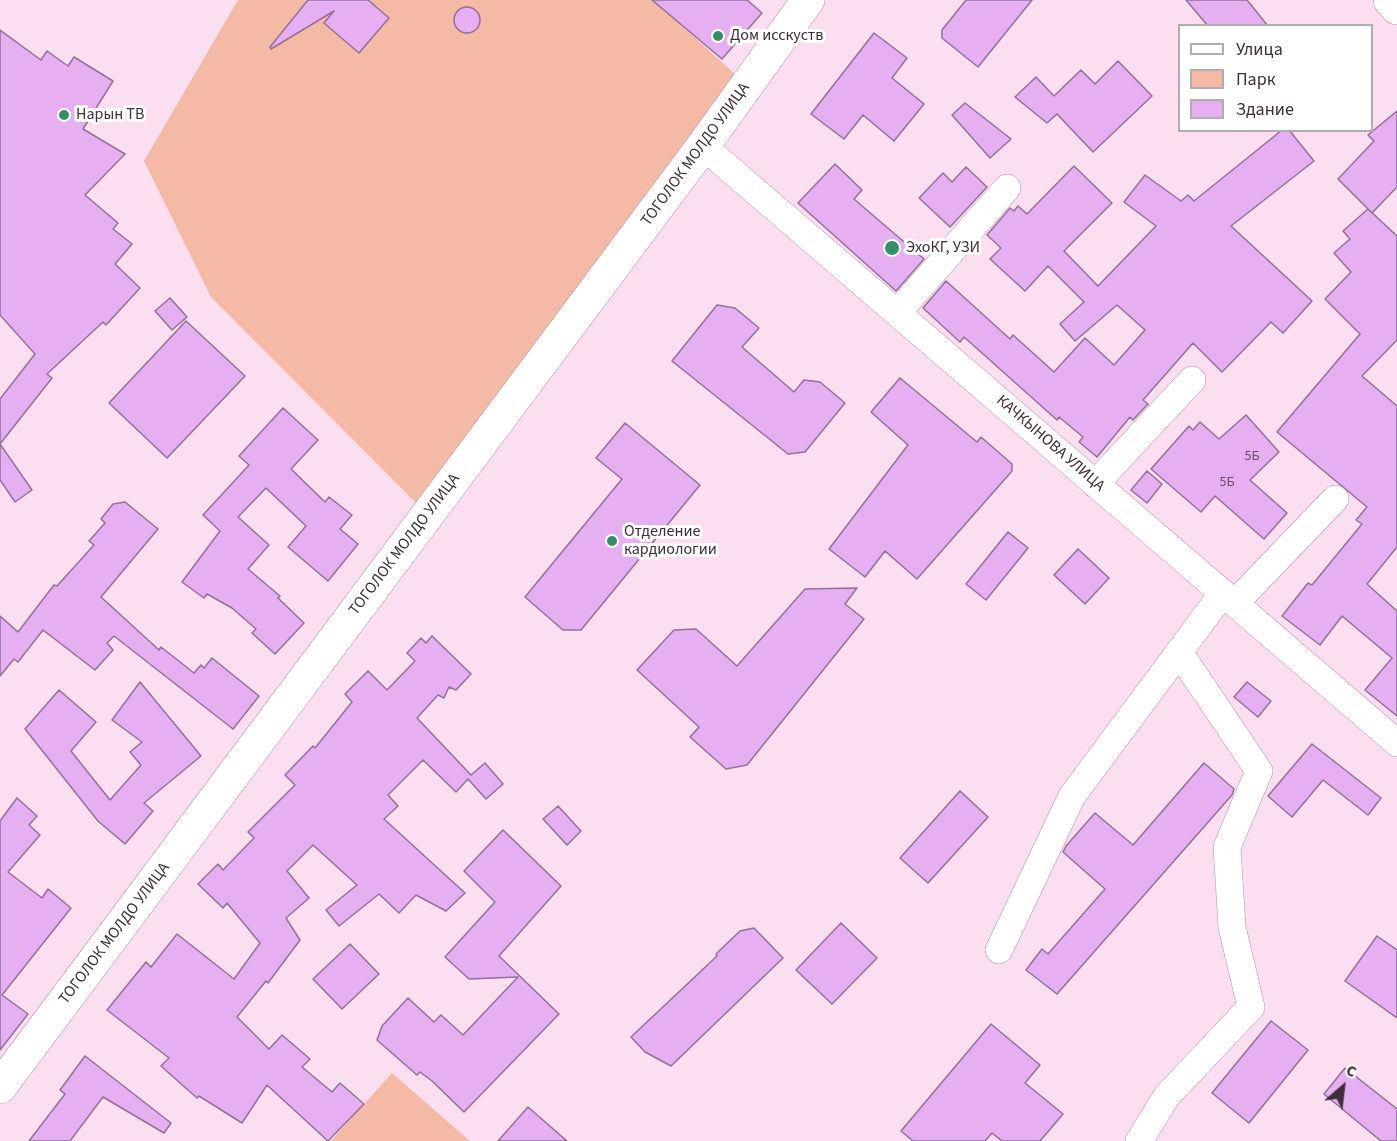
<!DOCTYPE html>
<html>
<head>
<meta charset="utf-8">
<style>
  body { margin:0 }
  #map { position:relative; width:1397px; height:1141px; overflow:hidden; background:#fcdef1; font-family:"Source Sans 3",sans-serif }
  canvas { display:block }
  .legend { position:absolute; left:1178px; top:24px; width:195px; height:108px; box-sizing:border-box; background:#fff; border:2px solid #b2abb0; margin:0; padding:8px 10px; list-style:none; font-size:18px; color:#3f2d39 }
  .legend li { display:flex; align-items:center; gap:12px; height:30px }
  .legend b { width:30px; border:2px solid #b2abb0 }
  .north { position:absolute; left:1313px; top:1057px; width:60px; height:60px; -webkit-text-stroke:4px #fff; paint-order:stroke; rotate:28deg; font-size:16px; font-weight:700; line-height:24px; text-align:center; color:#3f2d39 }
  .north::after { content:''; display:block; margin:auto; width:21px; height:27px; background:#3f2d39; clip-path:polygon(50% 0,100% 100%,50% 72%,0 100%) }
</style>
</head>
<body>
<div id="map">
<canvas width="1397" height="1141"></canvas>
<ul class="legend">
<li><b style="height:8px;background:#fff"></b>Улица</li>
<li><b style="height:16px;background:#f4baa5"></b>Парк</li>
<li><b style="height:16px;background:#e6aff2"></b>Здание</li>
</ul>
<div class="north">С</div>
</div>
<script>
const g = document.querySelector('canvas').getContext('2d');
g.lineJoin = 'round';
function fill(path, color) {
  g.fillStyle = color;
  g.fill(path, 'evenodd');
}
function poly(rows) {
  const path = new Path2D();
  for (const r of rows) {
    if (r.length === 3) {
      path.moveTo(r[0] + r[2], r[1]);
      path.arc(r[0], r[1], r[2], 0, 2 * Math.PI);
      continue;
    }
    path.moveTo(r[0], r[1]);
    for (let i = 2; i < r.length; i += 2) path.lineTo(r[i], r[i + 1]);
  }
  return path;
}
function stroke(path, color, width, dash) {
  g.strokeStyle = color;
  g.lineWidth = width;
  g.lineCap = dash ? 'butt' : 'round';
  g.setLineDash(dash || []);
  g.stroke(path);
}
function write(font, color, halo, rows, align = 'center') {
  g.font = font + ' "Source Sans 3",sans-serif';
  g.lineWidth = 6;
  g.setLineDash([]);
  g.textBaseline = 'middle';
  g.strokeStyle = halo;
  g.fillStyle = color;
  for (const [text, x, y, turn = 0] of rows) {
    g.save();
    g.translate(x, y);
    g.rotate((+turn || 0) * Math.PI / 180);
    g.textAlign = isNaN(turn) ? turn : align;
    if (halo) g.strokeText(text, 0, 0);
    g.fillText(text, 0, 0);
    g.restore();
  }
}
fill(poly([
  [238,0,653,0,736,75,416,503,211,297,144,161],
  [392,1073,470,1141,331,1141]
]), '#f4baa5');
const building = poly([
  [308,0,368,0,389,18,359,53,324,23,334,11,271,49,270,47,308,0],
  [652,0,747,0,762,13,722,59,652,0],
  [966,0,1032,0,978,67,942,38,942,30,966,0],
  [1186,0,1247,0,1268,26,1208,26,1186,0],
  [467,20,13],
  [0,30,41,60,47,51,68,66,74,57,113,81,83,129,125,154,85,195,118,223,113,229,132,244,115,264,140,288,106,325,103,322,47,374,52,378,0,444,0,399,35,354,0,315,0,30],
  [874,33,907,58,892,78,924,104,894,141,863,115,844,139,811,114,874,33],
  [1118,61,1152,96,1093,152,1057,114,1047,123,1015,97,1036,77,1054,96,1081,70,1095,84,1118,61],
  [965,103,1011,139,990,158,952,115,965,103],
  [1397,111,1397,187,1372,213,1338,179,1374,141,1368,135,1397,111],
  [1282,130,1289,130,1314,161,1231,226,1312,301,1283,333,1271,322,1222,372,1193,343,1143,400,1148,404,1133,420,1130,417,1097,457,1079,442,1083,437,1059,417,1057,420,964,337,960,342,923,308,946,281,1010,339,1013,335,1054,372,1085,338,1114,365,1145,330,1117,305,1075,341,1060,324,1084,302,1048,266,1025,291,990,259,1001,248,987,235,1010,208,1014,211,1018,206,1027,214,1074,166,1112,203,1064,251,1098,286,1156,226,1124,202,1145,175,1181,201,1188,195,1194,201,1282,130],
  [835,164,862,190,854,199,924,259,896,291,798,203,835,164],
  [966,167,987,187,950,227,919,198,943,173,952,182,966,167],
  [1368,209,1397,236,1397,340,1362,376,1397,406,1397,547,1367,584,1397,611,1397,716,1365,690,1392,658,1342,616,1320,645,1282,616,1308,583,1312,585,1362,524,1356,520,1367,507,1277,432,1360,334,1325,299,1351,272,1334,253,1350,239,1343,231,1368,209],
  [170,298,187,317,172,330,155,311,170,298],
  [717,305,735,308,759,328,742,347,794,392,804,380,820,382,845,403,805,452,788,454,672,361,717,305],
  [186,321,245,376,167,458,109,403,186,321],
  [900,378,977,442,981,437,1012,464,1012,471,917,579,885,551,865,577,829,549,908,445,871,412,900,378],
  [283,408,318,440,291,469,325,502,329,497,352,515,340,529,358,544,328,581,288,547,306,526,266,488,238,517,269,545,248,569,280,596,278,598,304,623,275,654,252,633,256,629,232,608,207,594,204,598,182,582,220,531,203,515,249,465,239,456,283,408],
  [1246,415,1279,452,1250,480,1287,513,1264,539,1215,496,1201,512,1151,469,1189,426,1193,430,1200,422,1219,439,1246,415],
  [625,423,700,485,581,630,563,630,525,597,622,479,596,458,625,423],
  [0,444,32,490,15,502,0,480,0,444],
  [1147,471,1162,484,1147,503,1131,490,1147,471],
  [125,502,158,529,101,597,159,650,161,647,194,673,201,665,204,668,212,658,259,696,233,729,114,636,107,643,113,650,95,670,43,630,18,662,14,659,0,676,0,616,18,632,54,585,57,586,94,545,89,541,105,523,101,519,113,504,125,502],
  [1008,532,1028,548,986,600,966,584,1008,532],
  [1078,549,1109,578,1085,604,1054,575,1078,549],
  [857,588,845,604,864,619,747,765,726,769,690,737,699,727,637,670,674,630,696,629,737,666,805,589,857,588],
  [432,636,471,674,456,690,449,687,444,698,438,695,417,718,471,775,485,763,503,784,486,799,468,779,456,792,423,760,388,795,398,806,384,819,465,893,446,911,416,895,399,913,379,894,339,926,326,910,357,885,313,845,287,871,309,898,286,918,300,940,268,983,266,981,237,1017,269,1049,282,1035,310,1059,302,1067,332,1092,340,1083,364,1104,328,1141,267,1085,242,1123,199,1096,197,1098,161,1066,169,1058,107,1010,146,962,151,967,177,934,234,979,260,943,227,903,223,908,198,884,218,864,223,870,254,838,248,832,295,785,285,775,313,746,315,748,352,702,345,694,368,671,387,690,415,661,407,653,421,638,426,643,432,636],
  [140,682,201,756,144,803,153,811,125,844,98,821,25,729,59,690,96,722,71,751,110,800,141,765,130,752,142,742,112,720,140,682],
  [1247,682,1271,701,1258,717,1234,697,1247,682],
  [1312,744,1381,798,1368,815,1323,780,1292,817,1268,796,1312,744],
  [1204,763,1234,789,1232,795,1057,994,1026,970,1042,949,1048,954,1105,889,1063,852,1066,846,1095,813,1133,845,1204,763],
  [960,791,988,817,928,883,900,858,960,791],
  [17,798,37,816,29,825,40,835,8,872,42,898,48,889,71,908,2,995,28,1014,0,1050,0,821,17,798],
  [558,806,581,831,567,845,543,819,558,806],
  [503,830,561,886,499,956,559,1014,464,1112,432,1081,420,1072,417,1075,377,1040,382,1026,408,998,434,1022,441,1015,463,1035,518,977,469,979,445,957,495,902,464,871,503,830],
  [841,923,877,958,832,1004,796,970,841,923],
  [754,928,783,958,671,1066,645,1052,631,1037,717,956,716,954,740,931,754,928],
  [1377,936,1397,950,1397,1018,1345,981,1377,936],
  [350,944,379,974,342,1009,313,979,350,944],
  [1271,1021,1308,1050,1249,1123,1212,1093,1271,1021],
  [991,1024,1040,1065,1025,1083,1063,1114,1040,1141,1002,1141,992,1133,985,1141,913,1141,901,1131,991,1024],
  [85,1056,171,1123,164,1133,103,1097,70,1141,29,1141,65,1094,60,1090,85,1056],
  [1345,1068,1397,1109,1397,1141,1381,1141,1324,1094,1345,1068],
  [528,1107,567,1141,498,1141,528,1107]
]);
fill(building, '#e6aff2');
stroke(building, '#917298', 1.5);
const street = poly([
  [703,146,1397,743],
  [898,312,1007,188],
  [1095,484,1192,380],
  [1235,603,1335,499],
  [999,950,1072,796,1223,593],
  [1139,1141,1167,1096,1251,1007,1232,927,1227,847,1259,771,1179,652]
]);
const secondary = poly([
  [0,1087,703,146,808,0]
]);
const primary = poly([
  [1390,0,1397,8]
]);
stroke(street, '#bb8eab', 28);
stroke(secondary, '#bb8eab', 34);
stroke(primary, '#bb8eab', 34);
stroke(street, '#fff', 27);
stroke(secondary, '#fff', 33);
stroke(primary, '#fff', 33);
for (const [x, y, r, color] of [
  [718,36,6,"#348f66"],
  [64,115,6,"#348f66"],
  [892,248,8,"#348f66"],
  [612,541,6,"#348f66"]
]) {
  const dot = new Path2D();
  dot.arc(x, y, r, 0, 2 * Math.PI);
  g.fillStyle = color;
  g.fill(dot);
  stroke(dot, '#fff', 2);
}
write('14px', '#694e67', null, [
  ["5Б",1252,457],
  ["5Б",1227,483]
]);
write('16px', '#3f2d39', '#fff', [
  ["Дом исскуств",730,36],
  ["Нарын ТВ",76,115],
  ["ЭхоКГ, УЗИ",906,248],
  ["Отделение",624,532],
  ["кардиологии",624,550]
], 'left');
write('16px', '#3f2d39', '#fff', [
  ["ТОГОЛОК МОЛДО УЛИЦА",696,155,-54],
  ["КАЧКЫНОВА УЛИЦА",1050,444,41],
  ["ТОГОЛОК МОЛДО УЛИЦА",405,545,-53],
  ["ТОГОЛОК МОЛДО УЛИЦА",115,934,-53]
]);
</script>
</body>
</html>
